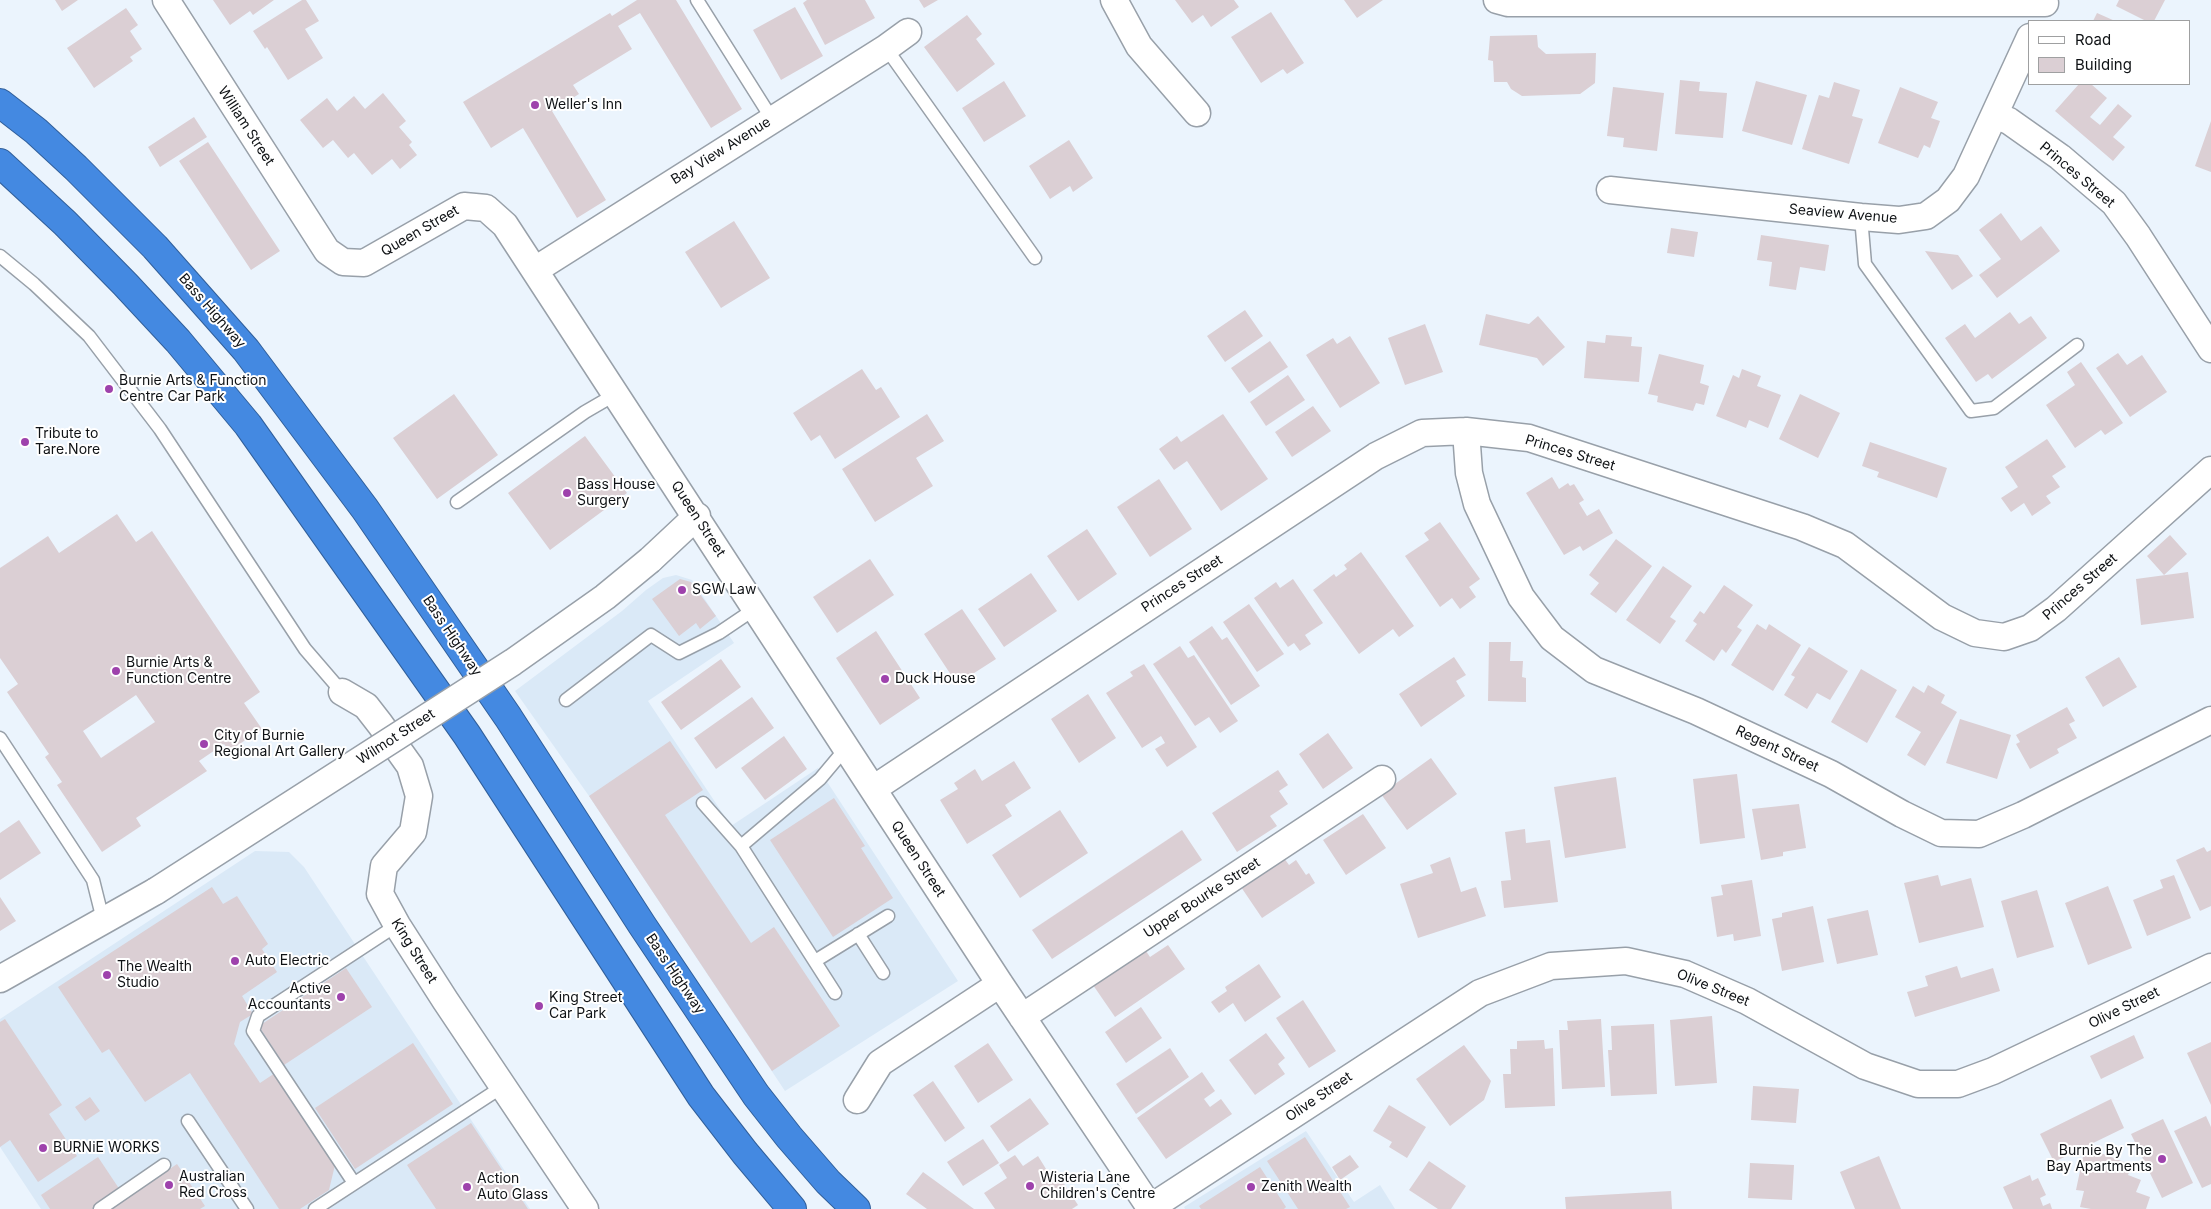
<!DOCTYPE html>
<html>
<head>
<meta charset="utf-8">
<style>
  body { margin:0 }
  #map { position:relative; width:2211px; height:1209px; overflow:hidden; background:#ebf4fd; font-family:Inter,sans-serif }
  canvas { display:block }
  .legend { position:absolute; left:2028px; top:20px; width:162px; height:65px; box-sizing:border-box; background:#fff; border:1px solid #9fa0a1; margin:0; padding:6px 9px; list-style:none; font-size:15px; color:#0f1215 }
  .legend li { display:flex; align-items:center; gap:10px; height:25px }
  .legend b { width:25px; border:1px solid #9fa0a1 }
</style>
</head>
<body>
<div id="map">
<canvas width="2211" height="1209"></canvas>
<ul class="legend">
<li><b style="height:6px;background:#fff"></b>Road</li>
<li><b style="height:14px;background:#dbcfd4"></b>Building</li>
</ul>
</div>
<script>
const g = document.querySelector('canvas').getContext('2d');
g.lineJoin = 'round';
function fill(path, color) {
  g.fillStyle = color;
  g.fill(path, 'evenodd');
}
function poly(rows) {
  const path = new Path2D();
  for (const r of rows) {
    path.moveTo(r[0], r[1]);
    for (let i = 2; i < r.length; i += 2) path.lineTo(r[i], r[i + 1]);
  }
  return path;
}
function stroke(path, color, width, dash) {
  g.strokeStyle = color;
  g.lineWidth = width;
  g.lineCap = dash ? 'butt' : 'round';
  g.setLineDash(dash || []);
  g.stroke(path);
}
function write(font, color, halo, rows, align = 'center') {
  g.font = font + ' Inter,sans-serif';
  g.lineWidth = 4;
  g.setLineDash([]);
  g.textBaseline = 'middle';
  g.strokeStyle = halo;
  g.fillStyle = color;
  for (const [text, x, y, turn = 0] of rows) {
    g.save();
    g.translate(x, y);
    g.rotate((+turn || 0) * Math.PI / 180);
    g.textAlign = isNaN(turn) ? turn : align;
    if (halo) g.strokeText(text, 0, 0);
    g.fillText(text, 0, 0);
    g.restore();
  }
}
fill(poly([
  [676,575,692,580,734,643,648,701,731,826,818,768,958,981,785,1091,589,796,515,691,622,611,646,590,663,578],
  [255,851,289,852,304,867,530,1209,41,1209,0,1147,0,1019],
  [1306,1131,1354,1202,1380,1185,1395,1209,1185,1209,1184,1207]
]), '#dae9f7');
fill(poly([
  [55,0,78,0,62,11],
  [213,0,274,0,253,15,250,11,230,25],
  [302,0,306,0,319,21,305,29,323,58,288,80,267,47,265,49,253,31],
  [637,0,676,0,742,109,711,128,640,13,618,26,632,49,573,85,579,94,552,111,606,200,577,218,523,128,491,148,463,102,610,13,612,16],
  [807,0,865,0,875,18,825,45,803,3],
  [919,0,938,0,924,8],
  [1175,0,1234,0,1239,7,1211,27,1203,15,1192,23],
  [1344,0,1383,0,1357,18],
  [2119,0,2165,0,2154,21,2146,21,2116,6],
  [795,7,823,56,781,80,753,30],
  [126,8,138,25,130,31,142,49,130,57,133,61,94,88,67,48],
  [1271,12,1304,63,1287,74,1283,69,1261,83,1231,37],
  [2097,13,2115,21,2093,21],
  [967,15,982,34,976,39,995,64,957,92,924,47],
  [1537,35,1538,47,1546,54,1596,53,1595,83,1580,94,1522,96,1511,89,1507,82,1494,82,1493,61,1488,60,1490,36],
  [1680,80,1700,82,1699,91,1727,93,1723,138,1675,134],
  [1004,81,1026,116,984,142,962,108],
  [1756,81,1807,95,1792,145,1742,131],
  [1834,82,1860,90,1852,116,1863,119,1849,164,1802,149,1819,95,1829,98],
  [2079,84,2091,84,2107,98,2090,117,2100,125,2118,104,2132,116,2113,137,2125,147,2113,161,2055,111],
  [1613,87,1664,93,1657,151,1623,147,1624,138,1607,136],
  [1900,87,1938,102,1931,118,1940,121,1930,148,1924,145,1918,158,1878,143],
  [383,93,406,121,399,127,412,142,409,145,417,155,400,169,392,159,372,175,354,153,348,158,333,140,323,148,300,120,327,98,337,111,354,96,365,109],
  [194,117,207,137,160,167,148,147],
  [2211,121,2211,172,2195,166],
  [1069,140,1093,178,1073,192,1070,186,1050,199,1029,166],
  [208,142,280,251,251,270,179,161],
  [2001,213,2021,241,2041,226,2060,251,1997,298,1979,275,2001,259,1979,230],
  [734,221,770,278,721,308,685,252],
  [1671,228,1698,232,1694,257,1667,253],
  [1761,235,1829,245,1825,271,1800,267,1796,290,1769,286,1772,262,1757,260],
  [1925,251,1958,255,1973,276,1952,290],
  [1245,310,1263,336,1225,362,1207,336],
  [2010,312,2019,324,2031,316,2047,338,1992,379,1988,374,1976,382,1945,338,1965,324,1975,338],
  [1486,314,1529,324,1538,316,1565,347,1543,366,1537,358,1479,345],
  [1425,324,1443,372,1405,385,1388,338],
  [1606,335,1632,337,1631,346,1642,347,1639,382,1584,378,1587,341,1605,343],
  [1350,336,1380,383,1340,408,1306,355,1333,338,1337,344],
  [1270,341,1288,367,1249,393,1231,368],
  [2118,353,2127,365,2142,355,2167,392,2130,417,2096,368],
  [1659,354,1704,365,1700,383,1709,386,1704,405,1696,403,1693,411,1657,402,1658,396,1648,394],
  [2081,362,2123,423,2105,435,2101,430,2075,448,2046,405,2075,385,2067,372],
  [862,369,876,390,881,387,900,417,835,459,820,435,811,441,793,413],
  [1742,369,1761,376,1757,386,1781,395,1768,428,1749,420,1746,428,1716,416,1733,375,1739,378],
  [1288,375,1305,400,1266,426,1250,402],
  [454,394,498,455,437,499,393,438],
  [1800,394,1840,413,1818,458,1779,439],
  [1313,406,1331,431,1292,457,1275,432],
  [927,414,944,441,916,458,933,486,875,522,842,469],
  [1223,414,1268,479,1221,511,1187,461,1174,470,1159,449,1177,436,1181,442],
  [585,436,627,493,550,550,508,493],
  [2047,439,2066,467,2052,476,2060,487,2046,496,2051,503,2032,516,2024,503,2011,512,2001,498,2018,487,2005,467],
  [1870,442,1947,468,1937,498,1877,477,1879,472,1862,466],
  [1552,477,1559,489,1568,483,1570,486,1574,484,1584,500,1579,503,1587,516,1599,509,1613,533,1583,551,1580,546,1564,555,1526,493],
  [1159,479,1192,529,1150,557,1117,507],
  [117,514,136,542,152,531,260,692,244,703,262,729,229,751,224,744,199,761,207,771,136,818,141,826,102,852,57,785,62,782,45,757,49,754,7,692,18,684,0,658,0,568,48,536,59,553],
  [136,695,155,722,101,758,83,731],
  [1440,522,1480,579,1469,587,1476,597,1460,609,1452,598,1440,607,1405,556,1429,540,1424,533],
  [1087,529,1117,574,1078,601,1047,556],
  [2170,535,2187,554,2164,575,2147,556],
  [1616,539,1652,566,1616,613,1590,594,1599,583,1589,575],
  [1361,552,1414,626,1399,637,1393,629,1359,654,1313,590,1334,574,1336,577,1347,569,1344,565],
  [870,559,894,595,837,633,813,597],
  [1663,566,1692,586,1670,617,1676,621,1660,644,1626,620],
  [2188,572,2194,618,2141,625,2136,579],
  [1031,573,1057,611,1004,647,978,609],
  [680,579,691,582,716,616,700,629,696,623,679,636,652,599],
  [1293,579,1323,623,1305,635,1311,644,1300,651,1294,643,1288,647,1254,598,1276,582,1280,588],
  [1724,585,1753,605,1737,627,1742,630,1726,653,1722,649,1714,661,1685,641,1697,624,1693,621,1700,611,1704,614],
  [1249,604,1284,654,1257,672,1223,622],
  [962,609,996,659,957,684,924,634],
  [1757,624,1766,630,1769,624,1801,645,1773,691,1731,665],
  [1212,626,1222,640,1227,637,1260,686,1231,705,1189,642],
  [876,631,920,698,880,725,836,658],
  [1489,642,1511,642,1510,661,1523,661,1522,677,1526,678,1526,702,1488,701],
  [1180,646,1188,658,1194,655,1238,721,1220,733,1209,717,1195,726,1153,664],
  [1809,647,1848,671,1830,700,1817,693,1807,709,1784,695,1795,677,1791,675],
  [1454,657,1466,675,1456,681,1465,696,1421,727,1399,694],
  [2119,657,2137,687,2103,707,2085,677],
  [721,659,741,687,681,730,661,702],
  [1144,664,1197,747,1167,767,1155,749,1165,743,1161,736,1142,748,1106,693,1133,676,1130,672],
  [1861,669,1897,690,1867,743,1831,722],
  [1928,685,1945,695,1941,703,1957,712,1925,766,1907,755,1921,732,1895,717,1913,686,1924,693],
  [1088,694,1116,738,1079,763,1051,719],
  [752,697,774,728,716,769,694,738],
  [2067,707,2075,721,2069,724,2077,738,2057,749,2059,753,2030,769,2016,744,2020,742,2016,735],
  [1960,719,2011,735,1997,779,1946,763],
  [1328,733,1353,768,1323,789,1299,754],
  [784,736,807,769,765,800,741,768],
  [670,741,703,790,665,815,751,943,774,927,840,1026,772,1071,589,796],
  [1431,758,1457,794,1407,830,1381,794],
  [1014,761,1031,788,1005,805,1012,816,967,844,940,800,958,789,954,783,975,769,982,781],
  [1278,770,1288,785,1279,791,1288,804,1270,816,1277,826,1237,852,1212,813],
  [1737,774,1745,838,1700,844,1693,779],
  [1616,777,1626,848,1565,858,1554,787],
  [834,798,865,846,861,848,893,898,833,937,770,840],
  [1799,804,1806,848,1783,852,1783,856,1761,860,1752,809],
  [1060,810,1088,853,1020,898,992,855],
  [1363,814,1386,848,1346,875,1323,840],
  [19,820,41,853,0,880,0,833],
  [1525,829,1526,843,1550,840,1558,902,1504,908,1501,881,1511,880,1505,832],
  [1182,830,1202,860,1052,959,1032,930],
  [2204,847,2207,852,2211,850,2211,906,2200,911,2176,860],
  [1450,857,1461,892,1476,887,1486,916,1418,938,1400,884,1433,873,1430,865],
  [1284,858,1289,865,1296,860,1306,875,1309,873,1315,883,1262,918,1241,887],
  [1938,875,1941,886,1971,878,1984,927,1919,943,1904,883],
  [2174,875,2191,918,2147,936,2133,900,2163,888,2160,880],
  [1752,880,1761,936,1734,941,1733,934,1717,937,1711,897,1723,895,1721,885],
  [2108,886,2132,948,2088,965,2065,903],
  [212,887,223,904,237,896,268,944,262,949,277,972,242,996,253,1014,240,1022,234,1044,260,1083,275,1073,335,1165,329,1190,300,1209,279,1209,190,1073,145,1102,109,1049,102,1053,58,987],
  [2037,890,2054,947,2017,958,2001,901],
  [0,897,16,921,0,931],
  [1813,906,1824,962,1782,971,1772,919,1782,917,1782,913],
  [1868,910,1878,955,1837,964,1827,919],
  [1142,945,1150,957,1168,945,1185,969,1115,1017,1093,985],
  [1259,964,1281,997,1245,1022,1233,1003,1219,1013,1211,1002,1227,991,1225,987],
  [1957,966,1961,978,1993,968,2000,991,1915,1017,1907,992,1928,986,1925,976],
  [346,968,372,1007,284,1065,259,1026],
  [1303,1000,1336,1051,1309,1068,1276,1018],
  [1141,1007,1162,1038,1126,1063,1105,1032],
  [1712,1016,1717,1083,1675,1086,1670,1020],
  [5,1019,62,1105,49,1114,77,1156,38,1182,10,1140,0,1147,0,1022],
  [1601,1019,1605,1087,1562,1089,1559,1030,1568,1030,1567,1021],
  [1654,1024,1657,1094,1611,1096,1608,1050,1612,1050,1611,1026],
  [1266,1033,1285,1058,1278,1064,1285,1074,1255,1095,1229,1060],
  [2134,1035,2144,1058,2101,1079,2090,1056],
  [1544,1040,1545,1049,1553,1048,1555,1106,1505,1108,1503,1074,1511,1074,1510,1049,1517,1049,1517,1041],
  [2211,1042,2211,1105,2187,1053],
  [413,1043,453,1104,355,1169,315,1108],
  [988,1043,1013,1080,978,1103,954,1066],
  [1464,1045,1491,1081,1484,1100,1450,1126,1416,1079],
  [1170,1048,1189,1077,1136,1114,1116,1084],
  [1202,1072,1215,1091,1204,1099,1210,1107,1221,1099,1232,1114,1166,1159,1137,1118],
  [933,1081,965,1128,945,1142,913,1095],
  [1753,1086,1799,1089,1796,1123,1751,1120],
  [90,1097,100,1111,85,1121,75,1107],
  [1030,1098,1049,1124,1008,1152,990,1126],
  [2111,1099,2124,1128,2054,1162,2040,1134],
  [1389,1105,1426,1127,1407,1158,1389,1147,1392,1142,1373,1131],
  [2206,1116,2211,1127,2211,1184,2202,1188,2174,1131],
  [2163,1119,2193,1183,2162,1198,2131,1134],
  [471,1123,528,1209,436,1209,407,1165],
  [1305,1137,1350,1207,1346,1209,1298,1209,1267,1161],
  [983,1139,999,1163,963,1186,947,1162],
  [2085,1147,2132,1165,2128,1175,2141,1180,2136,1192,2150,1197,2146,1209,2091,1209,2080,1207,2084,1191,2076,1190],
  [1015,1155,1023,1166,1038,1156,1051,1177,1057,1173,1078,1205,1072,1209,995,1209,984,1193,1007,1178,999,1165],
  [1350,1155,1359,1167,1340,1180,1332,1167],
  [1879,1156,1901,1209,1855,1209,1840,1172],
  [98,1157,120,1190,92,1209,50,1209,41,1195],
  [1429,1161,1466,1186,1451,1209,1438,1209,1409,1190],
  [1750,1163,1794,1165,1792,1200,1748,1198],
  [177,1164,205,1206,200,1209,111,1209],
  [1260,1167,1286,1207,1284,1209,1201,1209,1199,1206],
  [923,1172,974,1209,927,1209,906,1194],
  [2030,1175,2032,1181,2038,1178,2046,1195,2040,1198,2043,1206,2050,1203,2052,1209,2013,1209,2003,1187],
  [1671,1191,1672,1209,1566,1209,1565,1197]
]), '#dbcfd4');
const lane = poly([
  [697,0,772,119],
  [886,48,1035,258],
  [1861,217,1865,264,1971,411,1994,408,2077,345],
  [0,256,34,284,89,336,160,429,305,649,342,692],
  [457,502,585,412,616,394],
  [566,700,651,635,679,653,719,633,756,608],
  [0,738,93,880,103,920],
  [703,803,741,846],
  [858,934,883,973],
  [815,961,888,916],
  [835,993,741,846,820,779,846,748],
  [188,1121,247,1209],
  [354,1183,253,1031,258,1016,397,925],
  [100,1209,164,1165],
  [315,1209,502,1087]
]);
const street = poly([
  [166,0,327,251,343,262,364,263,464,206,486,208,505,225,1000,984,1151,1209],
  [1114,0,1139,46,1197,113],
  [1497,0,1508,3,2045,3],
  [1995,115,2009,121,2060,157,2114,203,2138,236,2211,349],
  [1610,190,1861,217,1899,220,1926,216,1948,200,1966,176,2030,37],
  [535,270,886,48,908,32],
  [1466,431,1469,473,1477,504,1521,597,1552,638,1594,670,1696,711,1831,774,1902,814,1941,833,1979,834,2023,815,2211,720],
  [650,560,697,516],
  [342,692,366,706,380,724,410,766,419,796,413,832,384,866,380,894,397,925,445,1000,585,1209],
  [873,789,1376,456,1422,433,1466,431,1529,438,1802,527,1845,545,1942,617,1975,633,2004,637,2030,628,2056,609,2211,470],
  [0,979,156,891],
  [1022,1017,1382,779],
  [857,1100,880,1063,1000,984],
  [1150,1208,1480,993,1551,966,1626,961,1685,974,1747,1001,1865,1066,1918,1084,1958,1084,1993,1071,2211,967]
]);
const highway = poly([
  [0,103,36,131,76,168,155,247,246,350,365,509,508,717,642,925,756,1095,789,1137,828,1182,856,1209],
  [0,163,65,223,125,284,178,341,248,425,467,735,701,1096,745,1153,792,1209]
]);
stroke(lane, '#98a0a9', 15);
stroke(street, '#98a0a9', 29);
stroke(highway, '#315f9a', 30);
stroke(lane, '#fff', 12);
stroke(street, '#fff', 26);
stroke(highway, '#4489e1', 28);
const streetBridge = poly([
  [156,891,513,662,605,597,650,560]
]);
stroke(streetBridge, '#98a0a9', 29, []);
stroke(streetBridge, '#fff', 26);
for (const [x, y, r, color] of [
  [535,105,5,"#9e42ac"],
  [109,389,5,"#9e42ac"],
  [25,442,5,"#9e42ac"],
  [567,493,5,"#9e42ac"],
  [682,590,5,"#9e42ac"],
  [116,671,5,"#9e42ac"],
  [885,679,5,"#9e42ac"],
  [204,744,5,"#9e42ac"],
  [235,961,5,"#9e42ac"],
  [107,975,5,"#9e42ac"],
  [341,997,5,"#9e42ac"],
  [539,1006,5,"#9e42ac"],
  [43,1148,5,"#9e42ac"],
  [2162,1159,5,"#9e42ac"],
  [169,1185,5,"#9e42ac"],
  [1030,1186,5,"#9e42ac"],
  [467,1187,5,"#9e42ac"],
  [1251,1187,5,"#9e42ac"]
]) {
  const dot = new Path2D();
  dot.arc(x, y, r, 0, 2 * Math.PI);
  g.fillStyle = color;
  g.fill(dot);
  stroke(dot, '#fff', 2);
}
write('14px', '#0f1215', '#fff', [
  ["Weller's Inn",545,105],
  ["Burnie Arts & Function",119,381],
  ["Centre Car Park",119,397],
  ["Tribute to",35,434],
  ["Tare.Nore",35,450],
  ["Bass House",577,485],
  ["Surgery",577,501],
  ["SGW Law",692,590],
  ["Burnie Arts &",126,663],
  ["Function Centre",126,679],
  ["Duck House",895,679],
  ["City of Burnie",214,736],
  ["Regional Art Gallery",214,752],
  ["Auto Electric",245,961],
  ["The Wealth",117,967],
  ["Studio",117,983],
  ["Active",331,989,"right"],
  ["Accountants",331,1005,"right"],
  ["King Street",549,998],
  ["Car Park",549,1014],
  ["BURNiE WORKS",53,1148],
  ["Burnie By The",2152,1151,"right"],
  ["Bay Apartments",2152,1167,"right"],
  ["Australian",179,1177],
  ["Red Cross",179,1193],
  ["Wisteria Lane",1040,1178],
  ["Children's Centre",1040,1194],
  ["Action",477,1179],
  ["Auto Glass",477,1195],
  ["Zenith Wealth",1261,1187]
], 'left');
write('14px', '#0f1215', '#fff', [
  ["William Street",246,126,57],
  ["Bay View Avenue",721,151,-32],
  ["Princes Street",2077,175,40],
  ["Seaview Avenue",1843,214,5],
  ["Queen Street",420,231,-30],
  ["Bass Highway",212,311,49],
  ["Princes Street",1570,453,17],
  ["Queen Street",698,519,57],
  ["Princes Street",1182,584,-33],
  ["Princes Street",2080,587,-41],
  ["Bass Highway",452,636,56],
  ["Wilmot Street",396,737,-33],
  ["Regent Street",1777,749,25],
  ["Queen Street",918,859,57],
  ["Upper Bourke Street",1202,898,-33],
  ["King Street",414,951,58],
  ["Bass Highway",675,974,56],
  ["Olive Street",1713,988,22],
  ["Olive Street",2124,1008,-26],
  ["Olive Street",1319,1097,-34]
]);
</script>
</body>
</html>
